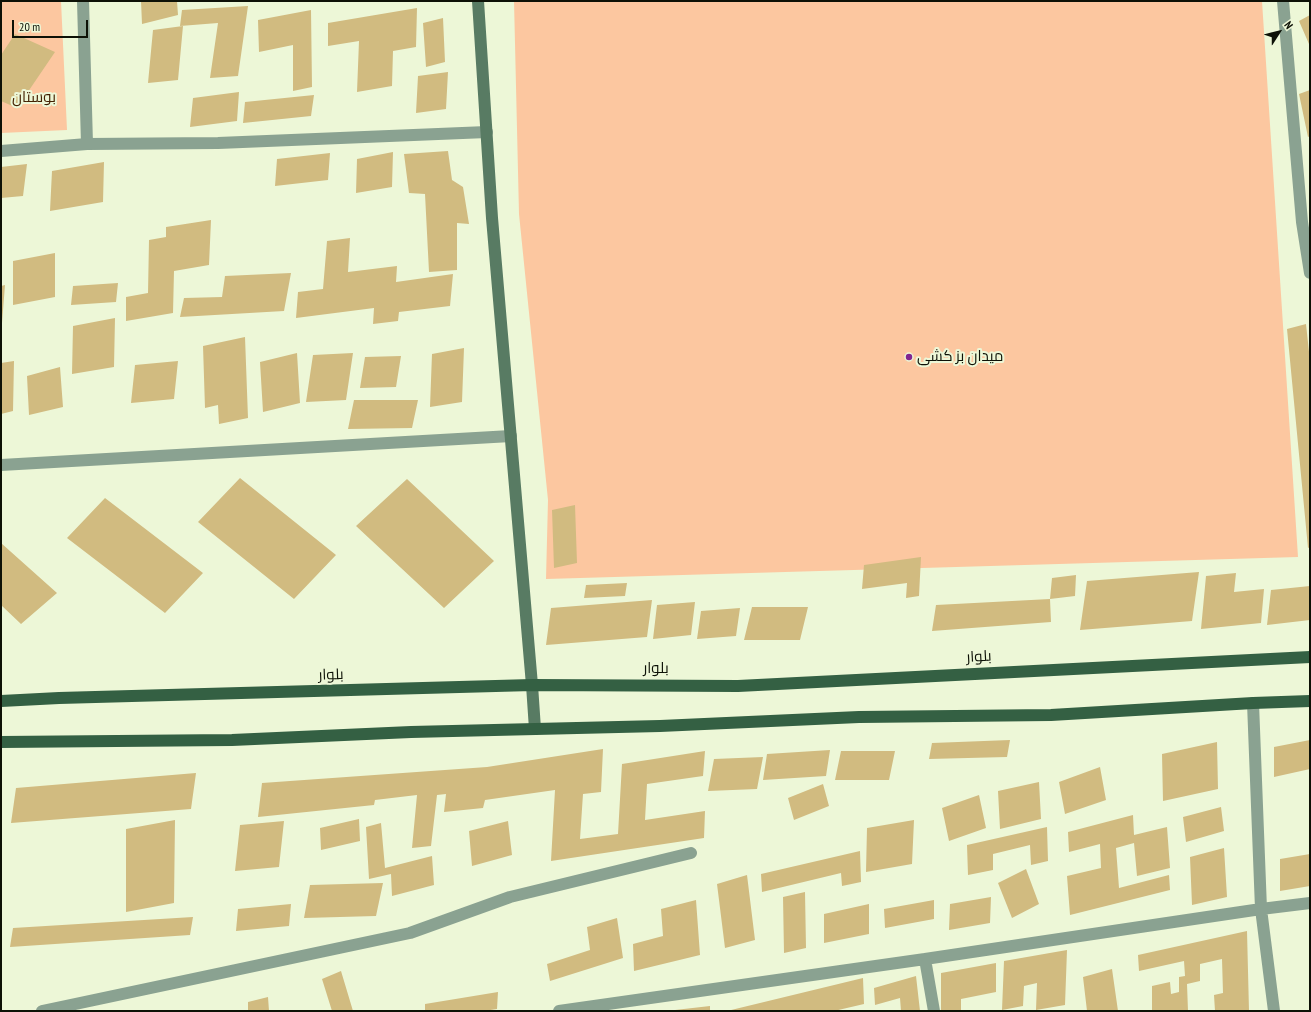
<!DOCTYPE html>
<html>
<head>
<meta charset="utf-8">
<style>
  body { margin:0 }
  #map { position:relative; width:1311px; height:1012px; overflow:hidden; background:#edf7d7; font-family:"PT Sans Narrow",sans-serif }
  canvas { display:block }
  .frame { position:absolute; inset:0; border:2px solid #0d1106; pointer-events:none }
  .north { position:absolute; left:1259px; top:12px; width:40px; height:40px; -webkit-text-stroke:3px #edf7d7; paint-order:stroke; rotate:54deg; font-size:11px; font-weight:700; line-height:16px; text-align:center; color:#0d1106 }
  .north::after { content:''; display:block; margin:auto; width:14px; height:18px; background:#0d1106; clip-path:polygon(50% 0,100% 100%,50% 72%,0 100%) }
  .scale { position:absolute; left:12px; top:20px; width:76px; height:18px; box-sizing:border-box; border:2px solid #0d1106; border-top:0; padding-left:5px; font-size:12px; line-height:14px; white-space:nowrap; color:#0d1106; -webkit-text-stroke:3px #edf7d7; paint-order:stroke }
</style>
</head>
<body>
<div id="map">
<canvas width="1311" height="1012"></canvas>
<div class="frame"></div>
<div class="north">N</div>
<div class="scale">20 m</div>
</div>
<script>
const g = document.querySelector('canvas').getContext('2d');
g.lineJoin = 'round';
function fill(path, color) {
  g.fillStyle = color;
  g.fill(path, 'evenodd');
}
function poly(rows) {
  const path = new Path2D();
  for (const r of rows) {
    path.moveTo(r[0], r[1]);
    for (let i = 2; i < r.length; i += 2) path.lineTo(r[i], r[i + 1]);
  }
  return path;
}
function stroke(path, color, width, dash) {
  g.strokeStyle = color;
  g.lineWidth = width;
  g.lineCap = dash ? 'butt' : 'round';
  g.setLineDash(dash || []);
  g.stroke(path);
}
function write(font, color, halo, rows, align = 'center') {
  g.font = font + ' "PT Sans Narrow",Cairo,sans-serif';
  g.lineWidth = 4;
  g.setLineDash([]);
  g.textBaseline = 'middle';
  g.strokeStyle = halo;
  g.fillStyle = color;
  for (const [text, x, y, turn = 0] of rows) {
    g.save();
    g.translate(x, y);
    g.rotate((+turn || 0) * Math.PI / 180);
    g.textAlign = isNaN(turn) ? turn : align;
    if (halo) g.strokeText(text, 0, 0);
    g.fillText(text, 0, 0);
    g.restore();
  }
}
fill(poly([
  [1,1,61,1,67,130,1,133],
  [514,1,1262,1,1298,557,546,579,548,500,519,214]
]), '#fcc7a0');
fill(poly([
  [141,1,177,1,178,15,142,24],
  [248,6,238,76,210,78,218,23,180,26,182,10],
  [417,8,416,47,393,51,392,86,357,92,359,41,328,46,328,23],
  [311,10,312,87,293,91,293,45,259,52,258,20],
  [1310,15,1310,43,1309,44,1299,21],
  [443,18,445,62,426,67,423,23],
  [183,26,178,80,148,83,153,30],
  [15,34,55,52,17,108,1,101,1,55],
  [448,72,446,109,416,113,418,76],
  [1310,90,1310,136,1308,137,1299,94],
  [239,92,237,121,190,127,193,98],
  [314,95,311,116,243,123,245,102],
  [448,151,452,180,463,187,469,224,457,223,457,270,429,272,425,194,409,193,404,154],
  [393,152,392,187,356,193,357,159],
  [330,153,328,180,275,186,277,159],
  [104,162,103,202,50,211,52,171],
  [27,164,23,196,1,198,1,167],
  [211,220,209,265,174,271,173,313,126,321,126,297,148,293,149,240,166,237,166,227],
  [350,238,348,272,397,266,396,282,453,274,450,306,399,312,398,321,373,324,374,308,296,318,298,292,323,289,327,241],
  [55,253,55,297,13,305,13,261],
  [291,273,284,311,180,317,184,298,222,297,225,276],
  [118,283,116,302,71,305,73,286],
  [5,285,2,323,1,323,1,286],
  [115,318,114,367,72,374,73,326],
  [1306,324,1310,361,1310,547,1308,548,1287,329],
  [245,337,248,418,219,424,218,405,205,408,203,346],
  [464,348,462,402,430,407,432,354],
  [297,353,300,403,263,412,260,362],
  [353,353,346,400,306,402,313,355],
  [401,356,396,387,360,388,365,357],
  [14,361,13,411,1,414,1,363],
  [178,361,174,399,131,403,135,365],
  [60,367,63,407,29,415,27,376],
  [354,400,418,400,412,428,348,429],
  [240,478,336,555,294,599,198,522],
  [407,479,494,561,444,608,356,526],
  [105,498,203,573,165,613,67,538],
  [575,505,577,563,554,568,552,510],
  [1,543,57,593,21,624,1,605],
  [921,557,919,596,906,598,907,583,862,589,864,565],
  [1199,572,1192,621,1080,630,1087,581],
  [1236,573,1234,592,1264,589,1261,623,1201,629,1206,576],
  [1076,575,1075,596,1050,599,1052,578],
  [627,583,625,596,584,598,586,585],
  [1310,586,1310,620,1267,625,1271,590],
  [1050,599,1051,622,932,631,936,605],
  [652,600,647,637,546,645,551,608],
  [695,602,691,635,653,639,657,605],
  [752,607,808,607,800,640,744,640],
  [740,608,736,636,697,639,701,611],
  [1010,740,1007,757,929,759,932,743],
  [1310,740,1310,769,1274,777,1274,747],
  [1217,742,1218,789,1163,801,1162,754],
  [603,749,601,792,583,794,580,839,618,834,622,764,705,751,703,776,647,784,645,820,705,811,704,838,551,861,555,790,485,800,483,808,444,812,446,794,437,795,431,846,412,848,417,795,375,800,374,805,258,817,262,783,487,767],
  [830,750,826,776,763,780,767,754],
  [841,751,895,751,889,780,835,780],
  [763,757,757,789,708,791,714,759],
  [1100,767,1106,800,1065,814,1059,782],
  [196,773,191,809,11,823,16,788],
  [1039,782,1041,819,1000,829,998,791],
  [823,784,829,806,794,820,788,798],
  [979,795,986,828,949,841,942,808],
  [1221,807,1224,831,1186,842,1183,817],
  [1133,815,1134,835,1167,827,1170,868,1137,876,1134,843,1116,848,1119,888,1169,875,1170,890,1070,915,1067,876,1101,868,1100,844,1069,852,1068,832],
  [359,819,360,841,321,850,320,828],
  [175,820,174,903,126,912,126,829],
  [914,820,912,864,866,872,867,828],
  [284,821,279,867,235,871,240,825],
  [508,821,512,855,472,866,469,831],
  [381,823,385,868,432,856,434,885,392,896,391,874,369,879,366,827],
  [1047,827,1048,861,1031,865,1030,845,993,854,993,870,968,875,967,845],
  [1224,848,1227,897,1192,905,1190,857],
  [860,851,861,882,842,886,841,873,762,892,761,874],
  [1310,854,1310,886,1280,891,1280,859],
  [1026,869,1039,904,1012,918,998,883],
  [747,875,755,940,725,948,717,884],
  [383,883,376,916,304,918,310,885],
  [805,892,806,948,784,953,783,897],
  [991,897,990,923,949,930,950,904],
  [696,900,700,955,634,971,633,944,663,936,661,909],
  [934,900,934,919,885,928,884,909],
  [291,904,289,926,236,931,238,909],
  [869,904,869,934,824,943,824,914],
  [193,917,190,935,10,947,13,928],
  [617,918,623,958,550,981,547,964,590,950,587,927],
  [1247,931,1249,1011,1215,1011,1214,995,1223,993,1222,959,1200,964,1200,981,1187,984,1188,1011,1152,1011,1152,986,1170,982,1171,994,1179,992,1179,977,1185,976,1184,961,1139,971,1138,955],
  [1067,950,1065,1005,1036,1010,1037,983,1024,986,1023,1006,1002,1010,1004,961],
  [996,963,996,992,961,999,961,1011,941,1011,941,973],
  [1112,969,1118,1011,1087,1011,1083,977],
  [341,971,353,1011,332,1011,322,979],
  [916,976,920,1011,901,1011,900,998,875,1005,874,988],
  [863,978,864,1004,834,1011,727,1011],
  [498,992,497,1009,484,1011,425,1011,425,1004],
  [268,997,269,1011,248,1011,248,1002],
  [710,1006,710,1011,675,1011,675,1010]
]), '#d1bb80');
stroke(poly([
  [83,1,87,144],
  [1283,1,1302,222,1310,273],
  [1,151,87,144,218,143,487,132],
  [1,465,511,436],
  [1253,703,1261,909,1274,1011],
  [925,959,934,1011],
  [42,1011,410,933,510,897,691,853],
  [559,1011,925,959,1261,909,1310,903]
]), '#8aa291', 12);
stroke(poly([
  [478,1,492,218,532,685,535,729]
]), '#587b63', 12);
stroke(poly([
  [1,701,59,698,532,685,738,686,1310,657],
  [1,742,232,740,411,732,660,726,859,717,1051,715,1253,703,1310,701]
]), '#346043', 12);
for (const [x, y, r, color] of [
  [909,357,4,"#812591"]
]) {
  const dot = new Path2D();
  dot.arc(x, y, r, 0, 2 * Math.PI);
  g.fillStyle = color;
  g.fill(dot);
  stroke(dot, '#edf7d7', 1.5);
}
write('15px', '#442203', '#edf7d7', [
  ["بوستان",34,98]
]);
write('15px', '#0d1106', '#edf7d7', [
  ["میدان بز کشی",917,357]
], 'left');
write('15px', '#0d1106', '#edf7d7', [
  ["بلوار",979,657,-3],
  ["بلوار",656,669],
  ["بلوار",331,675,-2]
]);
</script>
</body>
</html>
